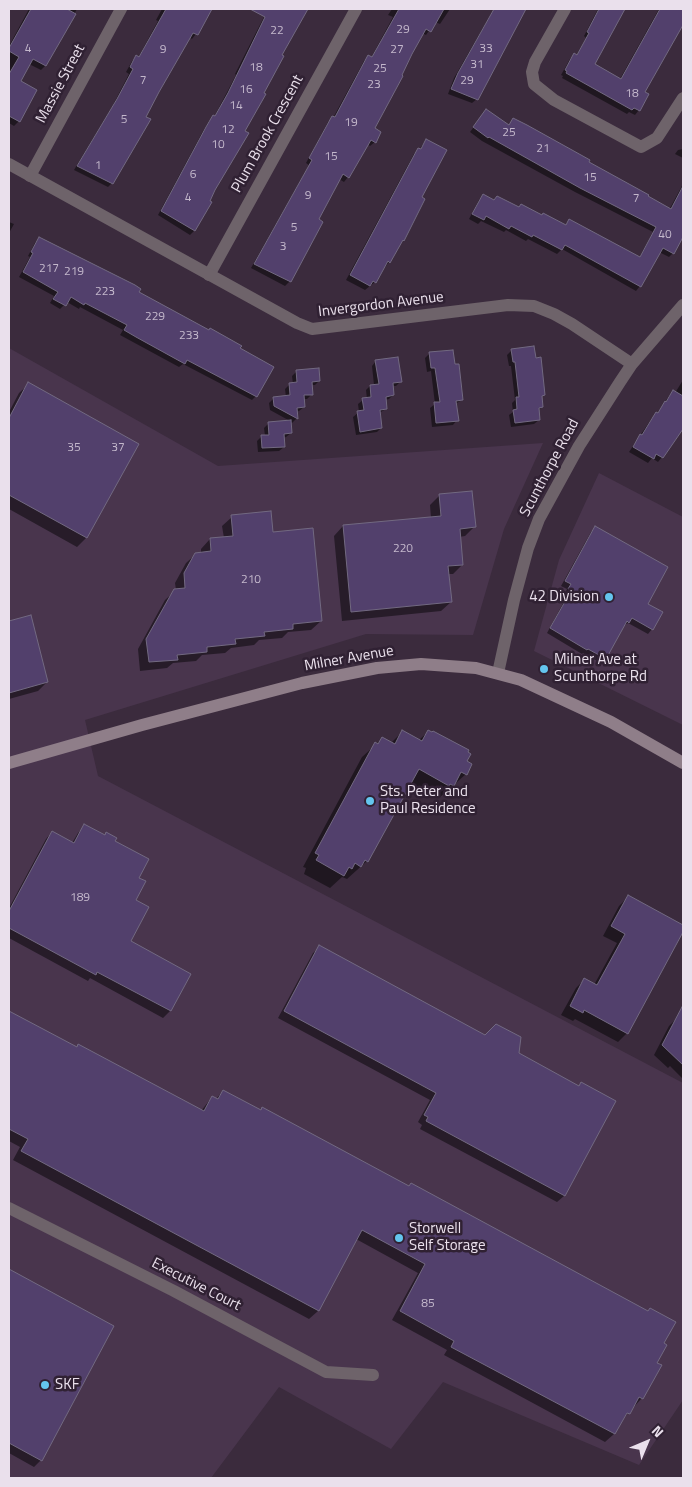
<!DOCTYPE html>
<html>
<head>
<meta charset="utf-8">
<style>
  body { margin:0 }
  #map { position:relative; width:692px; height:1487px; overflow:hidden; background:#3b2b3d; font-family:"Titillium Web",sans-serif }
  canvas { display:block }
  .frame { position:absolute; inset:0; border:10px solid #eae0ec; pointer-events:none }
  .north { position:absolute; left:622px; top:1417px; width:50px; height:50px; -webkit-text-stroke:4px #302133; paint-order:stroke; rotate:45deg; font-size:14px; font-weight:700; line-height:20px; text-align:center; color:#eae0ec }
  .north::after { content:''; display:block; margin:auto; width:18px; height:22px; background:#eae0ec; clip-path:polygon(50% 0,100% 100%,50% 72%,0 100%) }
</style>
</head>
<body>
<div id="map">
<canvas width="692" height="1487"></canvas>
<div class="frame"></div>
<div class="north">N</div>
</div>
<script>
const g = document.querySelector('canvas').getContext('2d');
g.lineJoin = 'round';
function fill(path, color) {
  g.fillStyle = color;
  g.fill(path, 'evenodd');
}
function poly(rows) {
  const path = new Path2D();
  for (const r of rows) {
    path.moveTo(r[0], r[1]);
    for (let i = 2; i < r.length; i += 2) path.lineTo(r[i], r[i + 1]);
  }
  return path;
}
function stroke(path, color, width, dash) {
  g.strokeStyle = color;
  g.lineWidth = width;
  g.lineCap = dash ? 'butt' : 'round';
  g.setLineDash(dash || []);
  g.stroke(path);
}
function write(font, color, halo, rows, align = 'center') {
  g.font = font + ' "Titillium Web",sans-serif';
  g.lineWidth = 5;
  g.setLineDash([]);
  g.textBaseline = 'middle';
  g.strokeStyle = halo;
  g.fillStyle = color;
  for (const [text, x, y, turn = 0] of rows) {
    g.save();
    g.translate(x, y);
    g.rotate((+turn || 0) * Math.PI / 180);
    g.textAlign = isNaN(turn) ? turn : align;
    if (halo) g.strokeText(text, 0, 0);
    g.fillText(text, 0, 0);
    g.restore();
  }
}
fill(poly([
  [9,348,218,466,543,443,504,529,473,635,366,634,85,720,98,776,683,1083,683,1400,639,1465,443,1382,391,1449,279,1387,211,1478,9,1478],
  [599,473,683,517,683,725,534,651,559,560]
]), '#49354d');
fill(poly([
  [29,9,77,9,45,66,41,70,29,64,20,81,19,121,14,126,9,123,9,46],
  [162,9,211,9,196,34,192,39,189,37,145,117,112,183,108,187,74,170,113,105,129,74,126,72,132,61,137,57,138,58,158,21,156,20],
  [268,9,307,9,280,56,194,231,190,235,158,215,202,133,209,121,214,117,236,75,235,74],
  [392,9,450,9,440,24,435,22,426,35,422,33,373,129,375,142,370,146,367,144,348,177,344,182,339,179,317,220,290,281,285,286,251,268,309,165,306,163,328,122,333,118,364,61,368,57,371,58,393,17,388,15],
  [494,9,499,9,519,19,477,99,472,103,448,94,454,78],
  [598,9,624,9,593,64,620,79,659,9,683,9,683,22,643,93,639,110,635,115,629,112,627,114,562,78,563,76,561,75,570,59,574,55,576,56,586,38,584,36],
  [486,111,508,126,513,120,669,210,683,184,683,236,673,253,669,257,659,252,640,286,636,291,562,249,557,254,528,239,526,241,506,230,504,232,481,221,478,224,469,219,479,200,483,195,493,201,565,225,569,221,639,258,653,232,575,192,482,141,470,132],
  [426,140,420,198,389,262,385,267,384,266,375,282,365,290,346,280,414,154,419,150],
  [683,149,683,158,675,154,678,150],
  [9,222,14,224,9,233],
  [39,238,239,349,256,396,252,400,183,364,179,367,120,335,123,330,80,307,79,309,67,302,60,309,50,303,54,296,19,277,30,257,28,256,35,243],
  [512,350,542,407,538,411,539,420,534,424,511,427,509,415,513,412,512,403,515,400,511,366,509,366,507,355],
  [430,353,462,400,455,404,457,420,453,425,432,427,430,408,435,404,431,371,427,372,425,358],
  [376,361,401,381,396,386,392,386,393,395,389,399,385,400,386,409,379,413,381,428,377,432,356,435,353,417,359,412,358,404,363,400,367,399,366,390,370,386,374,385,372,366],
  [297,371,319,381,315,385,311,385,312,394,307,399,303,399,304,407,299,411,296,412,296,419,292,423,290,422,291,433,286,437,283,438,284,447,279,451,258,452,257,441,262,436,265,436,264,428,269,423,290,421,270,410,269,403,274,398,286,397,285,389,290,384,293,384,292,376],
  [683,380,683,427,662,457,658,462,652,458,648,463,629,452,652,418,657,414,669,396,673,391,675,393],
  [29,384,138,444,86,538,77,547,9,509,9,412,19,393],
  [471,492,474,527,465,536,459,537,462,565,453,574,448,574,451,602,441,611,342,621,334,536,343,526,431,518,430,505,439,496],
  [232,517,272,534,321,621,311,630,288,632,282,638,259,640,254,645,231,648,225,653,202,655,196,661,173,663,167,668,140,671,138,649,165,600,176,590,175,583,186,563,196,554,201,553,201,549,210,539,224,538,222,526],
  [595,528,646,604,652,629,648,634,628,623,623,626,605,658,601,663,583,653,582,654,547,633,567,596,565,594,567,589,561,586,591,532],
  [30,617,47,682,38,691,9,699,9,622],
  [403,731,419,740,428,732,466,761,466,774,439,798,437,797,435,798,409,784,367,861,347,879,342,877,330,888,304,874,306,868,303,867,362,757,382,739,391,743],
  [85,826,113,841,138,878,129,942,190,974,170,1011,163,1018,90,978,88,981,9,938,9,908,46,839,52,832,72,843,78,833],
  [628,897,683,926,683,930,627,1033,618,1042,575,1019,573,1021,561,1015,576,988,585,979,594,985,617,943,603,936,619,906],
  [320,947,578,1087,614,1102,564,1196,557,1202,420,1129,422,1125,418,1122,430,1100,278,1018,313,953],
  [9,1012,76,1048,79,1045,201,1111,212,1097,216,1099,223,1091,662,1344,642,1398,620,1422,614,1434,605,1442,444,1355,447,1350,392,1320,418,1273,356,1239,318,1311,309,1319,13,1160,20,1147,9,1141],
  [678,1017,683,1018,683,1079,670,1066,668,1068,654,1055,669,1026],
  [9,1271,112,1326,41,1460,34,1467,9,1453]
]), '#0007');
const building = poly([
  [31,9,67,9,76,14,46,66,33,59,21,81,37,90,20,122,9,116,9,74,19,57,9,51,9,48,31,9],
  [166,9,212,9,198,35,193,33,159,92,146,117,151,119,113,184,77,166,117,99,133,69,130,67,136,55,139,57,166,9],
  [250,9,308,9,282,55,284,56,264,93,266,94,245,131,249,133,215,190,210,201,212,202,195,231,161,211,206,127,213,115,215,116,228,93,265,17,250,9],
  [399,9,444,9,431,32,426,29,412,54,402,75,403,76,375,128,381,132,376,143,371,140,349,178,343,174,319,219,323,222,291,282,254,264,312,160,309,158,332,116,335,117,368,55,372,57,399,9],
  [494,9,526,9,478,100,451,89,458,73,494,9],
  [599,9,625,9,595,64,621,79,660,9,683,9,683,25,645,92,649,94,640,111,634,108,632,110,566,73,567,71,565,70,574,53,577,55,589,33,587,32,599,9],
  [486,109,509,125,513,118,527,125,590,160,589,162,649,195,648,196,671,209,683,186,683,237,674,254,663,248,641,287,565,245,562,250,533,235,532,237,511,226,509,229,486,216,484,220,472,214,483,194,494,200,497,196,519,207,521,204,542,215,543,213,566,225,569,219,640,257,656,227,580,188,489,137,488,138,473,127,486,109],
  [426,139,447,150,422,197,425,199,404,241,403,240,390,263,388,261,376,283,373,281,370,286,350,275,418,148,421,149,426,139],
  [39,237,135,285,141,289,139,292,209,330,210,328,242,346,240,348,274,367,257,397,187,360,185,364,136,337,124,330,127,325,85,303,84,305,71,297,66,306,53,299,58,292,23,272,33,253,31,252,39,237],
  [534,346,536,358,541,357,545,395,542,396,543,407,539,408,540,420,515,423,513,410,517,409,516,397,519,397,515,362,513,362,511,349,534,346],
  [453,350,455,364,459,364,463,400,456,401,459,421,436,423,434,402,440,402,435,368,431,368,429,352,453,350],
  [398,357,402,382,393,383,394,395,386,397,387,409,380,410,382,428,360,432,357,411,364,410,362,398,371,397,370,385,379,384,375,360,398,357],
  [319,368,320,381,312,382,313,395,304,395,305,407,297,408,298,419,274,406,273,397,290,395,289,383,297,382,296,370,319,368],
  [28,382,139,444,87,538,9,495,9,418,28,382],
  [673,390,683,396,683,429,663,458,656,454,654,459,633,447,640,434,642,435,656,412,658,413,665,401,666,402,673,390],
  [291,420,292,433,284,434,285,447,262,448,261,435,269,435,268,422,291,420],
  [472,491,476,527,460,529,463,565,448,566,452,602,351,612,343,525,441,516,439,494,472,491],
  [271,511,273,532,313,528,322,621,293,624,293,629,264,632,265,636,235,639,236,644,207,647,207,652,177,655,178,660,149,662,146,639,174,589,185,588,184,573,195,553,211,551,210,538,233,536,231,515,271,511],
  [595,526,668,567,648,604,663,612,653,630,632,618,629,623,627,621,606,659,588,649,587,650,550,628,571,591,568,589,571,584,565,581,595,526],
  [31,615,48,682,9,693,9,621,31,615],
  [402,730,422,741,428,730,432,732,433,731,469,750,468,752,471,754,467,761,472,764,467,775,461,772,454,786,450,784,449,786,419,769,368,862,365,860,361,867,355,863,352,869,349,867,344,876,316,860,319,855,315,853,375,742,378,744,382,737,395,744,402,730],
  [84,824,105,835,106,832,117,838,115,841,149,859,139,878,146,881,136,900,149,907,131,941,191,974,171,1011,97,972,96,975,9,928,9,911,52,831,74,843,84,824],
  [628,895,683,925,683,932,628,1034,584,1010,583,1013,570,1006,584,978,597,985,625,934,611,926,628,895],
  [319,945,485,1035,496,1024,521,1037,519,1053,579,1086,581,1082,616,1101,565,1196,426,1121,428,1117,424,1115,436,1093,284,1011,319,945],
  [683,1005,683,1065,662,1045,683,1005],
  [9,1011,77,1047,78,1044,204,1111,212,1096,218,1099,223,1090,261,1110,262,1107,409,1186,411,1183,648,1311,650,1308,676,1322,664,1343,667,1345,657,1363,662,1365,643,1399,639,1397,630,1414,627,1413,615,1434,451,1347,454,1341,400,1311,425,1264,362,1230,319,1311,21,1151,28,1139,9,1129,9,1011],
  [9,1269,114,1326,42,1461,9,1443,9,1269]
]);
fill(building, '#52406c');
stroke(building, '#726981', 1);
stroke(poly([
  [565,9,535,62,532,72,534,84,554,100,641,147,657,138,683,98],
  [30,176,121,9],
  [209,275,356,9],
  [9,1208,174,1291,326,1372,373,1375]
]), '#6e636a', 12);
stroke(poly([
  [9,164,297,323,312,329,508,305,534,306,554,314,572,324,632,364],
  [498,673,514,600,528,548,539,519,579,446,620,382,632,364,683,305]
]), '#6e636a', 12);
stroke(poly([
  [9,763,142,725,302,683,377,668,421,664,476,668,521,680,611,722,683,763]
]), '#8f7e89', 12);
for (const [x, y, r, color] of [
  [609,597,5,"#64c5ee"],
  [544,669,5,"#64c5ee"],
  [370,801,5,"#64c5ee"],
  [399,1238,5,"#64c5ee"],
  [45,1385,5,"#64c5ee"]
]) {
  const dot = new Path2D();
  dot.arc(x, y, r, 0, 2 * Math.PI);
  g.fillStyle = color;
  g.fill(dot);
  stroke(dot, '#302133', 2);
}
write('12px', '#c4b8cc', null, [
  ["29",403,30],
  ["22",277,31],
  ["4",28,49],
  ["33",486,49],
  ["9",163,50],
  ["27",397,50],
  ["31",477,65],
  ["18",256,68],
  ["25",380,69],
  ["7",143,81],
  ["29",467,81],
  ["23",374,85],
  ["16",246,90],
  ["18",632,94],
  ["14",236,106],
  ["5",124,120],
  ["19",351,123],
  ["12",228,130],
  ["25",509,133],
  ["10",218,145],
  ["21",543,149],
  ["15",331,157],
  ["1",98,166],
  ["6",193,175],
  ["15",590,178],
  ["9",308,196],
  ["4",188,198],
  ["7",636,199],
  ["5",294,228],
  ["40",665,235],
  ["3",283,247],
  ["217",49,269],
  ["219",74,272],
  ["223",105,292],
  ["229",155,317],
  ["233",189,336],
  ["35",74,448],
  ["37",118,448],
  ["220",403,549],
  ["210",251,580],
  ["189",80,898],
  ["85",428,1304]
]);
write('15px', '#eae0ec', '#302133', [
  ["Massie Street",61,84,-62],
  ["Plum Brook Crescent",268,134,-61],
  ["Invergordon Avenue",381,305,-7],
  ["Scunthorpe Road",550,468,-62],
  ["Milner Avenue",349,659,-10],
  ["Executive Court",196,1285,27]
]);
write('15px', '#eae0ec', '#302133', [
  ["42 Division",599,597,"right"],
  ["Milner Ave at",554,660],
  ["Scunthorpe Rd",554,677],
  ["Sts. Peter and",380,792],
  ["Paul Residence",380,809],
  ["Storwell",409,1229],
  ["Self Storage",409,1246],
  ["SKF",55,1385]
], 'left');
</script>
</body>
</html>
